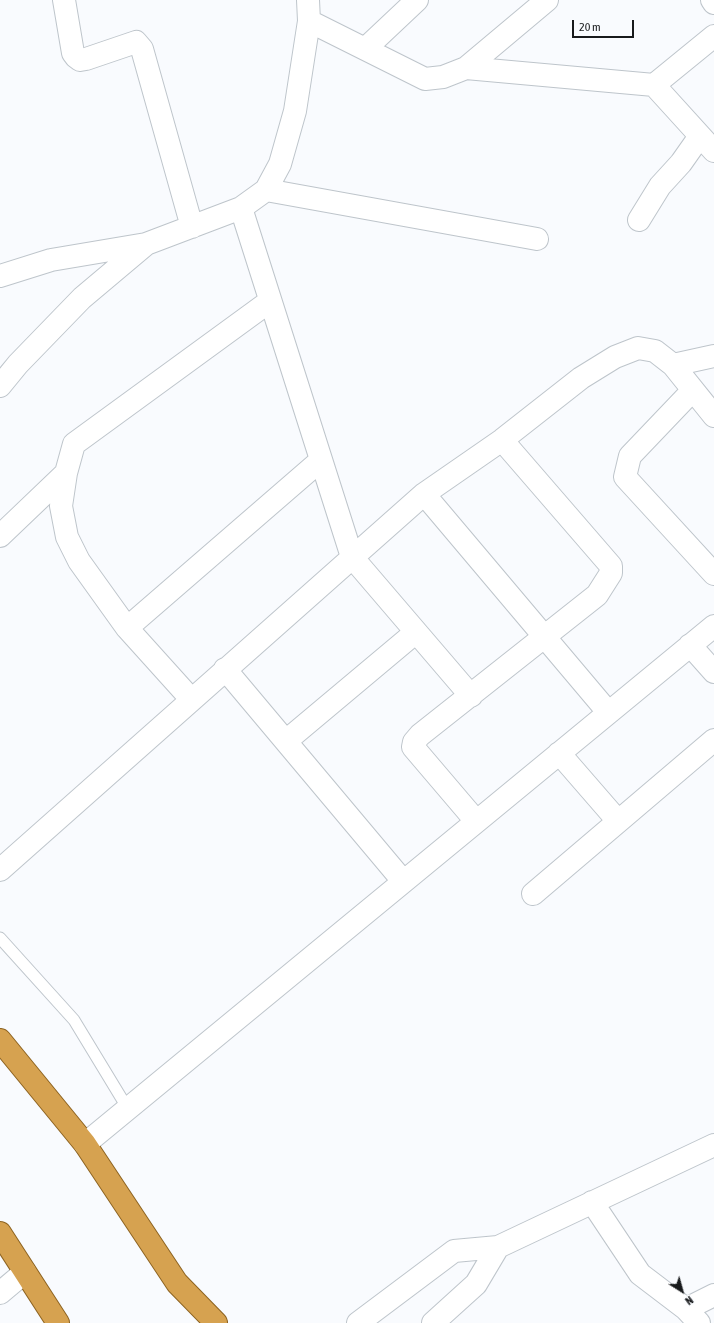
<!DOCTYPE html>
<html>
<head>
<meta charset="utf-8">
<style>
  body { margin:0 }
  #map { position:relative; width:714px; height:1323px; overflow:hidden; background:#f9fbfe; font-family:"Asap Condensed",sans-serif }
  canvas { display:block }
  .north { position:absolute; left:662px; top:1271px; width:40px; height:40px; -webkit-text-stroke:3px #f9fbfe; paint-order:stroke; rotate:143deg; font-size:11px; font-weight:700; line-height:16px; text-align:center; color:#181a1c }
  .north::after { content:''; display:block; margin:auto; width:14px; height:18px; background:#181a1c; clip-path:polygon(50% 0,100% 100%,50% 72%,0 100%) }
  .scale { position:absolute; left:572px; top:20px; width:62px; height:18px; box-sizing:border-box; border:2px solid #181a1c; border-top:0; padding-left:5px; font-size:12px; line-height:14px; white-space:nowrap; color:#181a1c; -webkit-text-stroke:3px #f9fbfe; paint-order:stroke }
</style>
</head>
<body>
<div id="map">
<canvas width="714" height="1323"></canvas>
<div class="north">N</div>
<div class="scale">20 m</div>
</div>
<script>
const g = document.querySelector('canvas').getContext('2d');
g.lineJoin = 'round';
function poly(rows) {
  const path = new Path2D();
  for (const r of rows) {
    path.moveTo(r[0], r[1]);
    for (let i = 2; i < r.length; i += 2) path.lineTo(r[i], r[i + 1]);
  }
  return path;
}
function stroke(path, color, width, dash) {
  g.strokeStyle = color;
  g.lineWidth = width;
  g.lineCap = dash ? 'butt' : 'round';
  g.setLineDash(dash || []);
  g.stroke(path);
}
const service = poly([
  [0,938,74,1020,128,1109]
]);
const minor = poly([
  [64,0,73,53,76,57,80,60,86,59,136,42,142,49,192,227],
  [712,0,714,3],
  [309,21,425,79,443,77,466,68,547,0],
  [365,49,417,0],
  [466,68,654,85,714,151],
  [654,85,714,36],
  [266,190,280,164,295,111,309,21,308,0],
  [241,208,352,557,471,696],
  [639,220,660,186,681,163,700,136],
  [0,276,51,260,146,244,241,208,266,190,537,239],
  [673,365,714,356],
  [0,386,18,364,82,298,145,245],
  [693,390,630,456,625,477,714,574],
  [424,494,608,712],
  [0,536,66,473],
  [127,628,321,460],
  [690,645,714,672],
  [225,669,403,881],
  [191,699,127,628,79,561,67,537,61,506,66,473,74,444,270,301],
  [286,741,416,632],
  [559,753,618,821],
  [476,821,413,747,414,742,420,735,597,595,611,573,611,566,502,440],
  [0,870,424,494,502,440,581,378,615,357,638,348,655,351,673,365,714,416],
  [533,894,714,740],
  [85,1144,714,626],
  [592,1202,640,1274,686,1309,699,1323],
  [0,1293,25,1272],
  [686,1309,714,1295],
  [358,1323,454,1251,498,1247,714,1145],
  [433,1323,476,1284,498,1247]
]);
const trunk = poly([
  [0,1040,85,1144,177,1283,216,1323],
  [0,1233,58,1323]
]);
stroke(service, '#bec5cb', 13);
stroke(minor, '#bec5cb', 24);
stroke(trunk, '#8d6321', 24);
stroke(service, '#fff', 11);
stroke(minor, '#fff', 22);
stroke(trunk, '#d6a250', 22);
</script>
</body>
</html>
